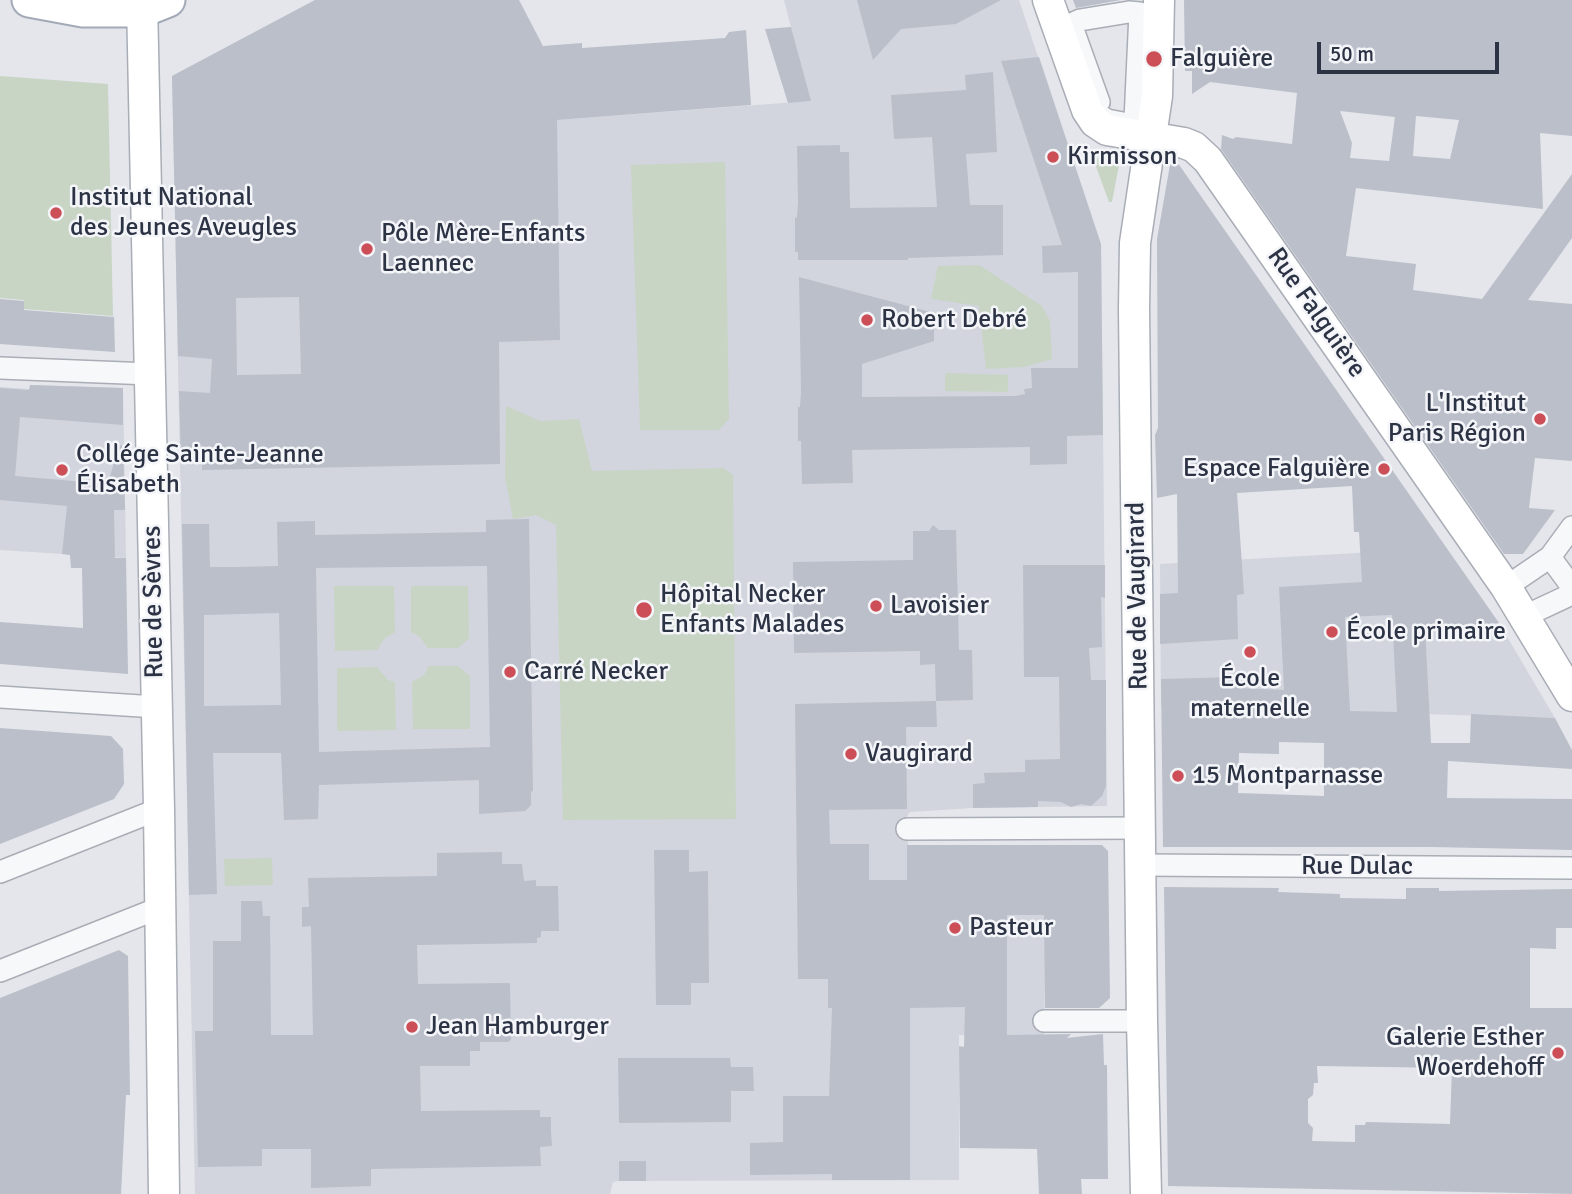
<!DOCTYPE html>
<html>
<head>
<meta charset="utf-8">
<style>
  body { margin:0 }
  #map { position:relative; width:1572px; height:1194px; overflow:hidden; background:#e4e6eb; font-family:Signika,sans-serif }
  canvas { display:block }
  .scale { position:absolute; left:1317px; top:42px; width:182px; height:32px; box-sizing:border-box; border:4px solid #2c3344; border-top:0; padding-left:9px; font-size:21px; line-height:24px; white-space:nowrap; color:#2c3344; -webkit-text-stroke:5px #f4f5f9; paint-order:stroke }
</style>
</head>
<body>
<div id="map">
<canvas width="1572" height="1194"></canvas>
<div class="scale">50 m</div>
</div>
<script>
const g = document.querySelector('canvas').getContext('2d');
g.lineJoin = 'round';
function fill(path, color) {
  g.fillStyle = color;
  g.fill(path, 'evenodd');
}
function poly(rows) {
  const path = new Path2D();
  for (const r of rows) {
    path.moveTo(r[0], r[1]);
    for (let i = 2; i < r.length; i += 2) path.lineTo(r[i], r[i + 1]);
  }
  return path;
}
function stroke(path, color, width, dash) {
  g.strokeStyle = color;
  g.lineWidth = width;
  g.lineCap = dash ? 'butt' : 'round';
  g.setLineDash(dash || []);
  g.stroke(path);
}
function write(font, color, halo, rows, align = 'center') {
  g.font = font + ' Signika,sans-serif';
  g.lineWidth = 5;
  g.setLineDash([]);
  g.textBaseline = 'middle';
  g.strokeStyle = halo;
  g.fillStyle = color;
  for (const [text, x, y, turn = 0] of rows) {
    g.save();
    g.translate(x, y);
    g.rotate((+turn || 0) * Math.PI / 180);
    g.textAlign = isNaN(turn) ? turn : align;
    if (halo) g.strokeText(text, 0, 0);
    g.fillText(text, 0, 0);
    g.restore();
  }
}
fill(poly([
  [315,0,358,0,542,121,810,101,784,0,1019,0,1101,245,1107,806,973,808,910,812,907,816,908,845,1047,845,1044,1035,959,1035,959,1180,619,1181,613,1182,610,1194,195,1194,172,76],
  [30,385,123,388,126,558,0,550,0,387,29,389],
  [1446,548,1499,623,1555,718,1161,706,1160,564]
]), '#d2d5dd');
fill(poly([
  [0,76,108,84,113,316,24,309,24,300,0,298],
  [1118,157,1120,160,1112,202,1109,202,1094,161,1096,158],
  [725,162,729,419,719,430,640,430,631,165],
  [979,265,1042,306,1050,321,1052,359,1024,367,986,369,979,306,931,299,938,266],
  [945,373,1008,375,1008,392,945,391],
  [506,406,540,421,579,419,592,471,723,468,733,475,736,819,563,820,556,525,536,515,513,519,505,477],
  [334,586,394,586,395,632,384,639,377,650,335,651],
  [411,586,468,586,469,638,467,640,458,648,428,648,420,637,411,632],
  [429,666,458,666,470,676,470,729,413,729,412,682,424,675],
  [377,667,388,680,395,682,396,730,337,731,337,668],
  [272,858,273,885,225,886,224,859]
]), '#c8d5c5');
fill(poly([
  [315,0,519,0,543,46,582,43,582,48,683,41,725,38,729,32,746,30,751,105,557,120,560,340,499,342,500,464,202,470,202,462,181,462,179,391,210,393,212,359,178,356,172,76],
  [299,297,301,374,237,375,236,298],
  [857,0,1001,0,956,24,901,29,873,60],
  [1073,0,1121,0,1076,8],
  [1184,0,1572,0,1572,136,1540,133,1543,209,1356,188,1346,256,1416,264,1413,290,1482,299,1572,174,1572,238,1528,300,1572,304,1572,461,1535,458,1529,508,1555,510,1523,554,1504,554,1221,149,1222,135,1233,139,1236,137,1292,144,1297,93,1210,82,1192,94,1192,71,1185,71],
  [1340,111,1395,117,1389,161,1350,158,1352,143],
  [1416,116,1459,120,1450,159,1413,156],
  [791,27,811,101,788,103,765,29],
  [1039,57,1101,244,1103,435,1067,436,1067,464,1030,465,1030,447,852,450,853,483,802,484,801,441,798,441,798,407,800,407,801,392,799,277,934,313,934,341,862,364,862,397,1015,396,1025,394,1024,389,1032,388,1031,368,1078,368,1078,272,1043,273,1042,246,1062,245,1001,61],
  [993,72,997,152,966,154,970,205,1003,205,1003,255,908,258,908,260,798,260,798,252,795,252,795,217,797,218,798,202,797,146,840,145,840,152,849,152,850,208,937,207,932,137,894,139,891,95,966,90,965,75],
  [1171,159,1175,159,1499,623,1425,627,1431,743,1470,743,1471,714,1555,718,1572,750,1572,769,1448,761,1447,798,1572,799,1572,850,1433,847,1163,847,1161,679,1237,677,1237,688,1284,690,1279,587,1362,582,1359,532,1354,532,1352,486,1237,493,1244,594,1237,595,1238,639,1160,644,1160,594,1178,593,1177,494,1157,498,1155,435,1158,428,1157,239],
  [1392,615,1397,712,1350,711,1345,617],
  [1279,742,1324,743,1324,796,1238,793,1239,753,1279,754],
  [0,299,24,301,24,310,114,317,115,352,0,344],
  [30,385,123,388,123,425,20,417,15,476,108,484,119,445,123,446,125,510,114,510,115,558,126,558,128,674,0,664,0,622,83,628,82,568,71,568,70,555,62,554,67,506,0,500,0,388,29,390],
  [529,519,533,791,531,792,531,805,525,811,479,814,479,780,319,785,318,819,284,820,281,753,213,753,217,894,189,895,182,524,209,524,210,567,236,567,278,566,277,522,315,521,315,535,486,532,486,520],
  [487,566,490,747,319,752,316,568],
  [279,613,281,705,204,706,204,615],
  [933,525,939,530,956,530,959,650,972,650,973,700,936,701,935,664,920,665,920,651,794,653,793,562,913,560,913,531,929,531],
  [1023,565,1105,565,1105,598,1101,597,1102,647,1089,648,1091,680,1106,680,1106,786,1102,796,1091,806,1081,804,1071,807,1061,802,1038,801,1038,807,973,808,973,784,985,783,984,773,1025,772,1025,760,1060,759,1059,677,1024,677],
  [936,701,937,727,906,727,907,809,829,810,830,844,869,844,869,880,907,880,907,845,1102,845,1108,851,1110,998,1099,1008,1045,1008,1044,915,1007,915,1007,1035,1071,1034,1067,1038,1103,1034,1104,1065,1107,1065,1108,1179,1081,1179,1082,1194,1039,1194,1037,1149,960,1148,959,1046,964,1047,965,1007,910,1008,910,1180,832,1180,832,1174,750,1175,750,1143,783,1142,783,1096,829,1096,832,1008,828,1008,828,979,798,979,795,704],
  [0,728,111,736,123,749,124,784,114,799,0,844],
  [654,850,689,850,689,872,708,871,709,983,691,983,691,1005,656,1005],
  [502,852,502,864,522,864,524,881,536,880,536,886,558,886,559,931,541,931,541,937,537,938,537,943,417,945,418,984,510,983,511,1040,508,1042,480,1042,480,1051,470,1051,470,1066,420,1066,421,1111,540,1110,540,1117,551,1117,551,1132,552,1146,540,1147,541,1166,371,1169,371,1186,311,1188,311,1149,262,1149,262,1166,198,1167,195,1031,213,1031,213,941,241,941,241,901,262,901,263,916,270,916,271,1035,313,1035,311,926,302,927,302,907,309,907,308,878,437,876,437,853],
  [1164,887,1279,888,1278,892,1340,894,1340,898,1406,899,1406,888,1439,888,1439,891,1572,889,1572,928,1556,928,1556,949,1530,948,1530,1008,1572,1008,1572,1194,1168,1186],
  [1317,1066,1452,1068,1450,1124,1366,1122,1365,1125,1355,1125,1355,1142,1312,1141,1313,1128,1308,1123,1308,1099,1313,1095,1314,1083,1318,1083],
  [119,950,128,956,130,1095,126,1095,121,1194,0,1194,0,998],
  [618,1058,730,1058,731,1067,753,1067,754,1091,731,1091,731,1122,619,1123],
  [619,1161,646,1161,646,1181,619,1181]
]), '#bbbfc9');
const street = poly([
  [1129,12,1140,13,1135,120,1133,124,1128,124,1107,120,1099,115,1094,107,1099,102,1071,24,1080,20,1129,12],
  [0,368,150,374],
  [1550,557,1572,587],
  [1506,587,1550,557,1572,527],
  [1525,616,1572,594],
  [0,697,156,707],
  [907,829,1141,828],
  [1141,865,1572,868],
  [0,872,159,809],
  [0,971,159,908],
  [1044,1021,1142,1021]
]);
const secondary = poly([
  [142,0,159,809,164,1194],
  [1048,0,1087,110,1095,122,1107,130,1184,143,1194,147,1208,160,1506,587,1572,696],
  [1146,1194,1142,1021,1134,309,1135,243,1157,96,1159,0]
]);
const primary = poly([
  [29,0,83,10,143,10,168,0]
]);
stroke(street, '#a9adb6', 24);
stroke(secondary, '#a9adb6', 33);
stroke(primary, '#a3aab7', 37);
stroke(street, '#f7f8fa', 21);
stroke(secondary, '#fff', 30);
stroke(primary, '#fff', 33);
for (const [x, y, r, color] of [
  [1154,59,9,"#cc4e57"],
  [1053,157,7,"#cc4e57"],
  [56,213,7,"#cc4e57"],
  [367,249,7,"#cc4e57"],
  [867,320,7,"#cc4e57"],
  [1540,419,7,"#cc4e57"],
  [1384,469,7,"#cc4e57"],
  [62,470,7,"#cc4e57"],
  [876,606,7,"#cc4e57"],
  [644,610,9,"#cc4e57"],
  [1332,632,7,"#cc4e57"],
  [1250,652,7,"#cc4e57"],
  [510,672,7,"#cc4e57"],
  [851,754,7,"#cc4e57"],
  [1178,776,7,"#cc4e57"],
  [955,928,7,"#cc4e57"],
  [412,1027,7,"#cc4e57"],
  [1558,1053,7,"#cc4e57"]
]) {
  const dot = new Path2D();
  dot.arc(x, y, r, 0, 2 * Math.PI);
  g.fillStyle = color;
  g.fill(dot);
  stroke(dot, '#f4f5f9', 2.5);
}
write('26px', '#2c3344', '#f4f5f9', [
  ["Falguière",1170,59],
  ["Kirmisson",1067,157],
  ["Institut National",70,198],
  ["des Jeunes Aveugles",70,228],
  ["Pôle Mère-Enfants",381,234],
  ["Laennec",381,264],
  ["Robert Debré",881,320],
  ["L'Institut",1526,404,"right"],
  ["Paris Région",1526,434,"right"],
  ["Collége Sainte-Jeanne",76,455],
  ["Élisabeth",76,485],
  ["Espace Falguière",1370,469,"right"],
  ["Hôpital Necker",660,595],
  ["Enfants Malades",660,625],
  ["Lavoisier",890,606],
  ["École primaire",1346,632],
  ["Carré Necker",524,672],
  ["École",1250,679,"center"],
  ["maternelle",1250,709,"center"],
  ["Vaugirard",865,754],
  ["15 Montparnasse",1192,776],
  ["Pasteur",969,928],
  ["Jean Hamburger",426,1027],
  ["Galerie Esther",1544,1038,"right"],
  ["Woerdehoff",1544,1068,"right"]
], 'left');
write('26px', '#2c3344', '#f4f5f9', [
  ["Rue Falguière",1316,313,55],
  ["Rue de Vaugirard",1138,596,-91],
  ["Rue de Sèvres",154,602,-91],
  ["Rue Dulac",1357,867]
]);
</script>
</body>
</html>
